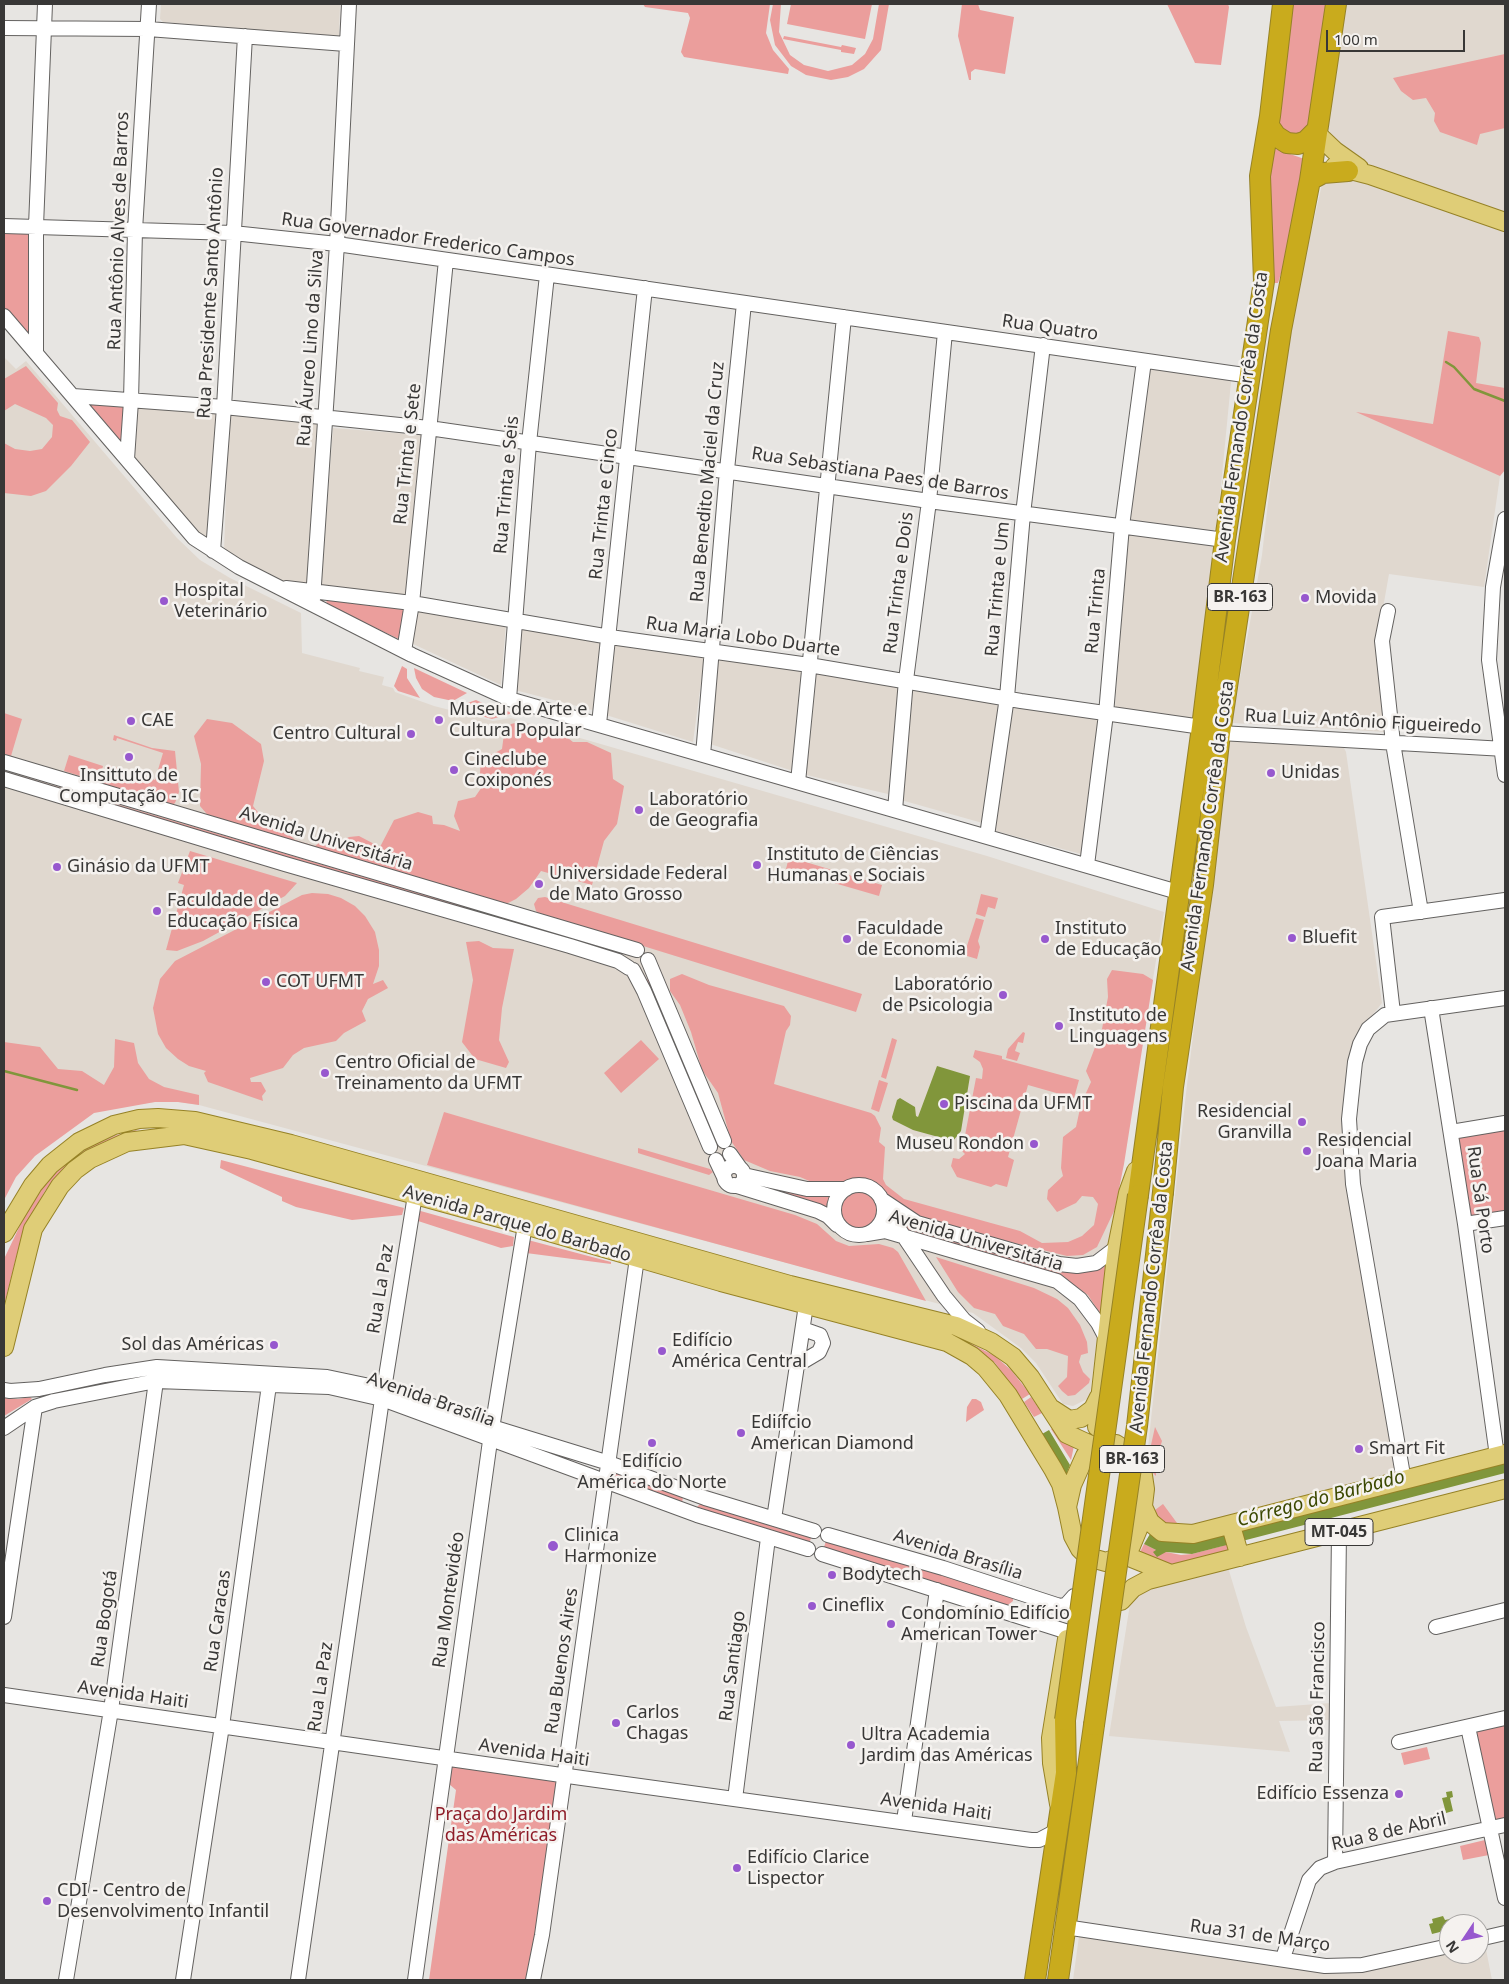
<!DOCTYPE html>
<html>
<head>
<meta charset="utf-8">
<style>
  body { margin:0 }
  #map { position:relative; width:1509px; height:1984px; overflow:hidden; background:#e7e5e2; font-family:"Noto Sans",sans-serif }
  canvas { display:block }
  .frame { position:absolute; inset:0; border:5px solid #383736; pointer-events:none }
  .north { position:absolute; left:1439px; top:1914px; width:50px; height:50px; box-sizing:border-box; background:#f5f2ef; border:1px solid #a9a7a5; border-radius:50%; rotate:236deg; font-size:14px; font-weight:700; line-height:20px; text-align:center; color:#383736 }
  .north::after { content:''; display:block; margin:auto; width:18px; height:22px; background:#9758ce; clip-path:polygon(50% 0,100% 100%,50% 72%,0 100%) }
  .scale { position:absolute; left:1326px; top:30px; width:139px; height:22px; box-sizing:border-box; border:2px solid #383736; border-top:0; padding-left:6px; font-size:15px; line-height:18px; white-space:nowrap; color:#383736; -webkit-text-stroke:4px #f5f2ef; paint-order:stroke }
</style>
</head>
<body>
<div id="map">
<canvas width="1509" height="1984"></canvas>
<div class="frame"></div>
<div class="north">N</div>
<div class="scale">100 m</div>
</div>
<script>
const g = document.querySelector('canvas').getContext('2d');
g.lineJoin = 'round';
function fill(path, color) {
  g.fillStyle = color;
  g.fill(path, 'evenodd');
}
function poly(rows) {
  const path = new Path2D();
  for (const r of rows) {
    if (r.length === 3) {
      path.moveTo(r[0] + r[2], r[1]);
      path.arc(r[0], r[1], r[2], 0, 2 * Math.PI);
      continue;
    }
    path.moveTo(r[0], r[1]);
    for (let i = 2; i < r.length; i += 2) path.lineTo(r[i], r[i + 1]);
  }
  return path;
}
function stroke(path, color, width, dash) {
  g.strokeStyle = color;
  g.lineWidth = width;
  g.lineCap = dash ? 'butt' : 'round';
  g.setLineDash(dash || []);
  g.stroke(path);
}
function write(font, color, halo, rows, align = 'center') {
  g.font = font + ' "Noto Sans",sans-serif';
  g.lineWidth = 5;
  g.setLineDash([]);
  g.textBaseline = 'middle';
  g.strokeStyle = halo;
  g.fillStyle = color;
  for (const [text, x, y, turn = 0] of rows) {
    g.save();
    g.translate(x, y);
    g.rotate((+turn || 0) * Math.PI / 180);
    g.textAlign = isNaN(turn) ? turn : align;
    if (halo) g.strokeText(text, 0, 0);
    g.fillText(text, 0, 0);
    g.restore();
  }
}
fill(poly([
  [161,4,340,4,339,36,336,37,163,22,160,19],
  [1342,4,1505,4,1505,213,1353,159,1334,143,1328,127],
  [1362,178,1505,228,1505,470,1500,476,1484,587,1389,574,1377,642,1386,732,1232,723,1262,555,1287,337,1323,180],
  [4,357,16,369,26,361,177,538,200,560,230,578,301,613,302,653,360,668,359,671,384,677,382,685,393,688,395,692,434,706,493,721,511,718,987,856,1164,912,1115,1209,1090,1395,1087,1399,1073,1406,1063,1404,1036,1363,1021,1348,973,1313,199,1105,178,1102,155,1102,4,1124],
  [1155,365,1229,377,1231,382,1217,527,1213,531,1132,520,1128,516,1148,369],
  [135,404,224,407,210,545,133,457],
  [229,413,318,417,310,585,288,583,224,552],
  [333,428,422,435,406,597,321,585],
  [1127,533,1219,546,1198,722,1115,707],
  [415,608,506,623,501,685,411,643],
  [517,624,608,639,600,712,511,689],
  [613,639,705,653,693,742,606,715],
  [715,653,807,668,793,771,707,743],
  [811,666,903,681,888,794,802,774],
  [911,684,1003,699,986,824,901,800],
  [1008,701,1099,716,1081,854,996,831],
  [1229,739,1342,744,1346,752,1382,1003,1358,1034,1347,1064,1342,1137,1396,1473,1189,1531,1160,1524,1153,1510,1147,1457,1186,1093],
  [1227,1564,1246,1627,1276,1707,1331,1703,1331,1720,1279,1721,1290,1752,1109,1736,1130,1604,1142,1590],
  [1080,1929,1317,1970,1449,1948,1449,1954,1479,1954,1479,1940,1484,1939,1492,1980,1073,1980]
]), '#e0d8cf');
fill(poly([
  [643,4,770,4,766,33,773,50,789,69,788,74,684,57,681,52,690,18,688,13,645,7],
  [773,4,781,4,779,32,790,55,804,65,828,71,852,65,865,54,873,39,879,4,889,4,881,50,864,69,848,77,831,80,806,75,791,66,775,45,770,20],
  [791,4,872,4,865,39,787,24],
  [962,4,978,4,980,10,1014,17,1005,74,975,69,971,72,971,80,969,80,958,36],
  [1167,4,1228,4,1229,7,1221,65,1195,63],
  [1289,4,1327,4,1312,129,1295,141,1279,125],
  [784,36,841,47,842,45,856,48,854,54,841,52,841,50,783,39],
  [1505,54,1505,128,1480,134,1477,145,1440,132,1434,121,1435,113,1426,98,1413,100,1401,91,1393,78],
  [1273,148,1310,161,1296,227,1278,283,1270,283,1267,191],
  [4,231,30,231,29,338,4,308],
  [1448,331,1479,337,1481,343,1476,383,1505,388,1505,470,1500,476,1356,412,1433,424],
  [26,366,58,403,57,410,60,416,72,420,90,442,71,466,46,491,31,496,4,493,4,443,15,449,30,451,42,449,52,437,53,425,46,418,15,404,4,411,4,379],
  [87,401,124,405,124,445],
  [326,598,405,608,399,639,327,605],
  [402,666,407,669,407,678,420,698,398,691,394,686],
  [414,668,467,693,453,701,434,697,422,689,416,678],
  [476,700,487,705,513,713,492,719,453,708],
  [4,713,22,719,11,756,4,754],
  [207,719,232,723,261,744,264,761,253,806,261,816,277,822,295,840,315,846,323,840,342,841,349,837,359,836,380,847,394,820,418,812,432,816,433,824,444,825,460,831,454,816,458,801,475,797,484,784,480,774,481,756,493,754,502,749,504,734,511,724,519,722,564,735,573,742,587,742,611,753,613,779,624,786,617,824,604,841,592,885,541,871,529,888,516,899,508,903,496,902,212,820,200,806,201,764,194,736],
  [114,735,152,748,175,751,179,792,175,803,172,805,103,784,108,765,155,780,163,753,117,738,116,741,113,740],
  [69,755,103,766,99,782,64,771],
  [4,771,615,951,625,958,4,777],
  [190,851,297,883,285,896,203,941,177,951,166,950,184,885,178,883],
  [789,857,882,885,879,896,786,869],
  [312,893,328,894,341,898,355,906,365,916,375,932,379,950,379,966,373,984,383,980,388,988,368,999,362,1011,366,1021,344,1033,336,1041,304,1048,293,1055,283,1068,250,1078,251,1082,261,1082,266,1091,262,1096,263,1101,208,1082,204,1073,206,1071,189,1066,178,1059,166,1048,158,1034,153,1008,160,979,175,961,302,895],
  [981,894,998,898,995,909,988,907,985,917,976,914],
  [545,897,862,994,856,1012,540,914,536,911,534,904,538,898],
  [976,918,984,920,978,941,980,947,977,959,964,955],
  [479,941,493,948,514,949,502,1008,499,1040,509,1062,506,1068,475,1059,462,1042,473,980,466,942],
  [1112,970,1143,974,1153,980,1124,1164,1115,1209,1097,1247,1083,1255,1067,1256,914,1218,867,1181,856,1180,821,1186,800,1177,770,1171,744,1160,731,1141,718,1093,702,1070,691,1032,680,1005,670,991,670,979,682,974,709,985,784,1006,791,1016,790,1025,786,1031,774,1084,871,1113,875,1116,881,1128,879,1142,885,1147,883,1179,886,1185,904,1199,1020,1231,1042,1243,1068,1242,1082,1236,1094,1225,1098,1204,1093,1197,1082,1196,1076,1203,1057,1212,1047,1199,1048,1190,1063,1176,1061,1168,1063,1137,1076,1127,1081,1104,1091,1082,1086,1071,1102,1029,1108,997,1107,979],
  [650,976,721,1142,715,1145,647,980],
  [1023,1032,1025,1033,1023,1043,1018,1042,1015,1051,1020,1053,1017,1061,1006,1058,1008,1049],
  [892,1038,897,1040,886,1079,881,1077],
  [115,1039,134,1043,138,1063,149,1079,164,1087,199,1095,199,1105,178,1102,155,1102,94,1113,35,1156,16,1177,4,1200,4,1042,40,1047,58,1069,82,1071,104,1085,114,1067],
  [641,1040,659,1059,621,1093,604,1073],
  [975,1050,1002,1056,1002,1059,1079,1080,1074,1098,1028,1085,1008,1157,1014,1160,1007,1187,996,1184,991,1187,957,1177,951,1166,953,1158,959,1159,965,1154,962,1151,976,1078,982,1079,983,1069,980,1062,973,1057],
  [879,1080,888,1083,879,1112,871,1109],
  [444,1112,795,1215,817,1224,836,1241,849,1246,879,1244,893,1248,898,1252,926,1301,427,1165],
  [1505,1128,1505,1215,1468,1221,1454,1136],
  [140,1129,99,1146,52,1182,45,1191,23,1230,4,1306,4,1259,26,1213,46,1183,61,1167,89,1147,117,1135],
  [638,1148,710,1169,713,1172,709,1175,641,1154,638,1153],
  [221,1160,404,1208,402,1215,352,1220,296,1207,282,1201,282,1197,220,1168],
  [747,1180,833,1194,828,1211,746,1186],
  [859,1210,20],
  [417,1210,514,1237,513,1246,501,1248,415,1220],
  [905,1220,916,1227,1070,1272,1084,1272,1109,1262,1107,1324,1088,1295,1074,1285,1056,1276,908,1232,905,1226],
  [528,1240,611,1262,611,1264,526,1253],
  [936,1257,1034,1288,1057,1299,1068,1308,1080,1325,1087,1342,1088,1353,1081,1355,1079,1362,1083,1372,1090,1379,1089,1383,1075,1395,1068,1396,1062,1391,1058,1386,1067,1377,1068,1356,1047,1349,1036,1349,1024,1334,1003,1326,995,1314,974,1308,958,1292],
  [962,1339,995,1356,1011,1370,1030,1394,1022,1399,995,1363],
  [30,1397,32,1399,4,1416,4,1398,18,1399],
  [1031,1397,1042,1413,1034,1417,1024,1402],
  [972,1399,976,1399,981,1402,984,1410,966,1422,967,1407],
  [1155,1427,1162,1441,1156,1461,1156,1476,1153,1473,1149,1454],
  [1053,1428,1074,1446,1071,1460,1051,1429],
  [622,1472,683,1496,682,1504,611,1480,614,1474],
  [700,1504,811,1538,808,1547,696,1508],
  [1163,1504,1177,1523,1176,1526,1165,1524,1157,1515,1155,1510],
  [1152,1529,1224,1529,1230,1552,1201,1560,1174,1564,1163,1563,1140,1552,1144,1544,1156,1550,1181,1555,1192,1554,1222,1546,1162,1538,1150,1534],
  [827,1538,1013,1598,1013,1601,1008,1605,823,1550],
  [1505,1721,1505,1820,1495,1822,1474,1727],
  [1427,1747,1430,1759,1404,1765,1401,1753],
  [452,1765,558,1779,529,1980,429,1980,456,1790,449,1784],
  [1485,1840,1489,1855,1463,1860,1460,1846]
]), '#eb9e9c');
fill(poly([
  [937,1066,970,1076,961,1131,953,1141,913,1130,893,1120,892,1117,897,1100,900,1098,915,1107,916,1116,918,1117],
  [1049,1430,1070,1465,1066,1475,1042,1434],
  [1505,1462,1505,1473,1192,1554,1166,1552,1157,1557,1153,1552,1156,1550,1144,1544,1150,1534,1162,1538],
  [1452,1791,1453,1797,1450,1798,1453,1811,1446,1813,1442,1798,1447,1797,1446,1792],
  [1443,1916,1445,1920,1450,1919,1452,1924,1447,1926,1448,1930,1432,1934,1429,1924,1433,1923,1432,1919]
]), '#81963b');
stroke(poly([
  [1446,362,1454,367,1474,389,1505,401],
  [4,1071,77,1090]
]), '#81963b', 2.5);
const minor = poly([
  [4,28,148,29,346,44],
  [4,226,233,233,337,244,1251,376],
  [4,316,194,538,239,567,412,655,509,699,1178,892],
  [36,353,36,226,45,4],
  [73,396,224,407,429,428,929,501,1225,540],
  [127,459,131,401,135,230,149,4],
  [1505,519,1493,587,1489,660,1505,775],
  [213,551,224,407,245,36],
  [286,588,412,603,610,637,809,665,1021,701,1202,727],
  [313,599,337,244,349,4],
  [1388,611,1382,641,1393,743,1421,912],
  [404,651,412,603,446,260],
  [509,699,529,443,547,275],
  [599,724,645,288],
  [1220,733,1505,749],
  [703,755,727,470,744,303],
  [4,762,637,950],
  [4,779,285,864,570,946,618,961,629,968],
  [798,782,844,317],
  [895,810,906,680,929,501,945,332],
  [987,836,1007,697,1023,514,1043,345],
  [1087,865,1106,714,1122,526,1144,361],
  [648,960,724,1141],
  [633,970,644,991,710,1147],
  [1431,1008,1465,1224,1497,1456],
  [1393,1013,1382,917,1505,900],
  [1451,1132,1505,1123],
  [730,1154,740,1168],
  [716,1160,725,1179],
  [734,1176,10],
  [744,1175,807,1189,846,1189],
  [859,1210,25],
  [734,1185,818,1211,828,1216,837,1225],
  [881,1199,917,1223,1059,1264,1077,1266,1096,1263,1117,1247],
  [884,1207,944,1296,964,1320,978,1331],
  [1465,1224,1505,1218],
  [867,1234,885,1231,1057,1281,1080,1299,1098,1323,1107,1340],
  [797,1365,819,1352,823,1343,820,1335,803,1329],
  [384,1389,415,1195],
  [4,1390,10,1391,39,1389,105,1375,157,1367,327,1377,384,1389,492,1427,609,1463,705,1498,814,1531],
  [4,1428,35,1407,54,1401,156,1381,329,1387,382,1399,697,1515,808,1549],
  [1404,1481,1353,1184,1349,1119,1355,1062,1360,1044,1368,1029,1385,1015,1505,998],
  [774,1519,806,1305],
  [828,1535,943,1568,1060,1606,1066,1605,1074,1596],
  [822,1554,1068,1632],
  [4,1617,35,1407],
  [1436,1627,1505,1610],
  [4,1695,582,1778,1031,1840,1039,1840,1058,1830],
  [1468,1727,1505,1898],
  [1399,1742,1505,1718],
  [735,1799,768,1538],
  [904,1821,937,1590],
  [1335,1862,1339,1532],
  [1065,1927,1325,1966,1362,1965,1449,1946],
  [1479,1939,1505,1933],
  [1283,1958,1309,1880,1320,1868,1335,1862,1505,1825],
  [66,1980,111,1710,156,1381],
  [183,1980,222,1726,269,1385],
  [298,1980,382,1399],
  [415,1980,490,1441,525,1225],
  [533,1980,542,1935,637,1258]
]);
const major = poly([
  [1315,132,1335,151,1359,168],
  [1335,166,1370,175,1505,222],
  [4,1233,33,1185,50,1165,79,1142,114,1125,139,1119,158,1118,195,1121,291,1144,790,1285,956,1326,991,1342,1013,1357,1030,1377,1067,1434,1093,1446],
  [4,1347,33,1229,60,1186,75,1170,90,1159,127,1142,184,1135,252,1150,525,1225,721,1282,947,1342,972,1356,986,1368,1008,1395,1053,1469,1061,1484,1067,1507],
  [1052,1409,1069,1420,1081,1418,1093,1409,1099,1397],
  [1097,1427,1117,1247,1128,1193,1136,1171],
  [1103,1443,1116,1444,1134,1456,1142,1469,1145,1489,1141,1522,1131,1546,1124,1555,1106,1562,1088,1557,1080,1549,1073,1536,1067,1507,1072,1485,1085,1456,1093,1446,1103,1443],
  [1144,1509,1150,1522,1162,1532,1193,1534,1505,1454],
  [1231,1526,1240,1557],
  [1124,1555,1171,1574],
  [1121,1601,1133,1588,1148,1580,1505,1489],
  [1059,1804,1052,1763,1051,1738,1067,1639]
]);
const highway = poly([
  [1269,126,1276,136,1287,143,1298,144,1306,141,1315,132],
  [1310,180,1323,173,1348,171],
  [1163,1192,1173,1087,1203,885,1220,733,1281,330,1310,180,1336,4],
  [1138,1195,1202,727,1225,540,1264,281,1260,176,1270,116,1283,4],
  [1035,1980,1066,1773,1065,1720],
  [1058,1980,1094,1725]
]);
stroke(minor, '#646260', 16);
stroke(major, '#968226', 20);
stroke(highway, '#968226', 22);
stroke(minor, '#fff', 14);
stroke(major, '#dfcd77', 18);
stroke(highway, '#c9ab1d', 20);
const highwayBridge = poly([
  [1065,1720,1138,1195],
  [1094,1725,1137,1426,1163,1192]
]);
stroke(highwayBridge, '#968226', 22, []);
stroke(highwayBridge, '#c9ab1d', 20);
for (const [x, y, r, color] of [
  [1305,598,5,"#9758ce"],
  [164,601,5,"#9758ce"],
  [439,720,5,"#9758ce"],
  [131,721,5,"#9758ce"],
  [411,734,5,"#9758ce"],
  [129,757,5,"#9758ce"],
  [454,770,5,"#9758ce"],
  [1271,773,5,"#9758ce"],
  [639,810,5,"#9758ce"],
  [757,865,5,"#9758ce"],
  [57,867,5,"#9758ce"],
  [539,884,5,"#9758ce"],
  [157,911,5,"#9758ce"],
  [1292,938,5,"#9758ce"],
  [847,939,5,"#9758ce"],
  [1045,939,5,"#9758ce"],
  [266,982,5,"#9758ce"],
  [1003,995,5,"#9758ce"],
  [1059,1026,5,"#9758ce"],
  [325,1073,5,"#9758ce"],
  [944,1104,5,"#9758ce"],
  [1302,1122,5,"#9758ce"],
  [1034,1144,5,"#9758ce"],
  [1307,1151,5,"#9758ce"],
  [274,1345,5,"#9758ce"],
  [662,1351,5,"#9758ce"],
  [741,1433,5,"#9758ce"],
  [652,1443,5,"#9758ce"],
  [1359,1449,5,"#9758ce"],
  [553,1546,6,"#9758ce"],
  [832,1575,5,"#9758ce"],
  [812,1606,5,"#9758ce"],
  [891,1624,5,"#9758ce"],
  [616,1723,5,"#9758ce"],
  [851,1745,5,"#9758ce"],
  [1399,1794,5,"#9758ce"],
  [737,1868,5,"#9758ce"],
  [47,1901,5,"#9758ce"]
]) {
  const dot = new Path2D();
  dot.arc(x, y, r, 0, 2 * Math.PI);
  g.fillStyle = color;
  g.fill(dot);
  stroke(dot, '#f5f2ef', 2);
}
for (const [x, y, w] of [
  [1240,597,65],
  [1132,1459,65],
  [1339,1532,68]
]) {
  const box = new Path2D();
  box.roundRect(x - w / 2, y - 13.5, w, 27, 4);
  g.fillStyle = '#f5f2ef';
  g.fill(box);
  stroke(box, '#383736', 1);
}
write('bold 16px', '#383736', null, [
  ["BR-163",1240,597],
  ["BR-163",1132,1459],
  ["MT-045",1339,1532]
]);
write('18px', '#383736', '#f5f2ef', [
  ["Rua Antônio Alves de Barros",119,231,-88],
  ["Rua Governador Frederico Campos",428,240,8],
  ["Rua Presidente Santo Antônio",211,293,-87],
  ["Rua Quatro",1050,328,8],
  ["Rua Áureo Lino da Silva",311,348,-86],
  ["Avenida Fernando Corrêa da Costa",1242,417,-82],
  ["Rua Trinta e Sete",408,454,-84],
  ["Rua Sebastiana Paes de Barros",880,474,9],
  ["Rua Benedito Maciel da Cruz",708,482,-85],
  ["Rua Trinta e Seis",507,485,-85],
  ["Rua Trinta e Cinco",604,504,-84],
  ["Rua Trinta e Dois",899,583,-83],
  ["Rua Trinta e Um",998,589,-85],
  ["Rua Trinta",1096,611,-85],
  ["Rua Maria Lobo Duarte",743,637,8],
  ["Rua Luiz Antônio Figueiredo",1363,722,3],
  ["Avenida Fernando Corrêa da Costa",1208,826,-82],
  ["Avenida Universitária",326,839,17],
  ["Rua Sá Porto",1480,1200,82],
  ["Avenida Parque do Barbado",517,1224,16],
  ["Avenida Universitária",976,1241,16],
  ["Avenida Fernando Corrêa da Costa",1152,1287,-84],
  ["Rua La Paz",381,1289,-81],
  ["Avenida Brasília",431,1400,19],
  ["Avenida Brasília",958,1555,17],
  ["Rua Montevidéo",449,1600,-82],
  ["Rua Bogotá",105,1619,-82],
  ["Rua Caracas",218,1621,-82],
  ["Rua Buenos Aires",562,1661,-82],
  ["Rua Santiago",733,1666,-83],
  ["Rua La Paz",321,1687,-82],
  ["Avenida Haiti",133,1695,8],
  ["Rua São Francisco",1318,1697,-89],
  ["Avenida Haiti",534,1753,8],
  ["Avenida Haiti",936,1807,8],
  ["Rua 8 de Abril",1389,1832,-13],
  ["Rua 31 de Março",1260,1936,8]
]);
write('18px', '#383736', '#f5f2ef', [
  ["Hospital",174,591],
  ["Veterinário",174,612],
  ["Movida",1315,598],
  ["Museu de Arte e",449,710],
  ["Cultura Popular",449,731],
  ["CAE",141,721],
  ["Centro Cultural",401,734,"right"],
  ["Cineclube",464,760],
  ["Coxiponés",464,781],
  ["Unidas",1281,773],
  ["Insittuto de",129,776,"center"],
  ["Computação - IC",129,797,"center"],
  ["Laboratório",649,800],
  ["de Geografia",649,821],
  ["Instituto de Ciências",767,855],
  ["Humanas e Sociais",767,876],
  ["Ginásio da UFMT",67,867],
  ["Universidade Federal",549,874],
  ["de Mato Grosso",549,895],
  ["Faculdade de",167,901],
  ["Educação Física",167,922],
  ["Faculdade",857,929],
  ["de Economia",857,950],
  ["Instituto",1055,929],
  ["de Educação",1055,950],
  ["Bluefit",1302,938],
  ["COT UFMT",276,982],
  ["Laboratório",993,985,"right"],
  ["de Psicologia",993,1006,"right"],
  ["Instituto de",1069,1016],
  ["Linguagens",1069,1037],
  ["Centro Oficial de",335,1063],
  ["Treinamento da UFMT",335,1084],
  ["Piscina da UFMT",954,1104],
  ["Residencial",1292,1112,"right"],
  ["Granvilla",1292,1133,"right"],
  ["Residencial",1317,1141],
  ["Joana Maria",1317,1162],
  ["Museu Rondon",1024,1144,"right"],
  ["Edifício",672,1341],
  ["América Central",672,1362],
  ["Sol das Américas",264,1345,"right"],
  ["Ediífcio",751,1423],
  ["American Diamond",751,1444],
  ["Smart Fit",1369,1449],
  ["Edifício",652,1462,"center"],
  ["América do Norte",652,1483,"center"],
  ["Clinica",564,1536],
  ["Harmonize",564,1557],
  ["Bodytech",842,1575],
  ["Cineflix",822,1606],
  ["Condomínio Edifício",901,1614],
  ["American Tower",901,1635],
  ["Carlos",626,1713],
  ["Chagas",626,1734],
  ["Ultra Academia",861,1735],
  ["Jardim das Américas",861,1756],
  ["Edifício Essenza",1389,1794,"right"],
  ["Edifício Clarice",747,1858],
  ["Lispector",747,1879],
  ["CDI - Centro de",57,1891],
  ["Desenvolvimento Infantil",57,1912]
], 'left');
write('18px', '#8f1d29', '#f5f2ef', [
  ["Praça do Jardim",501,1815],
  ["das Américas",501,1836]
]);
write('italic 19px', '#3b4800', '#f5f2ef', [
  ["Córrego do Barbado",1321,1499,-15]
]);
</script>
</body>
</html>
